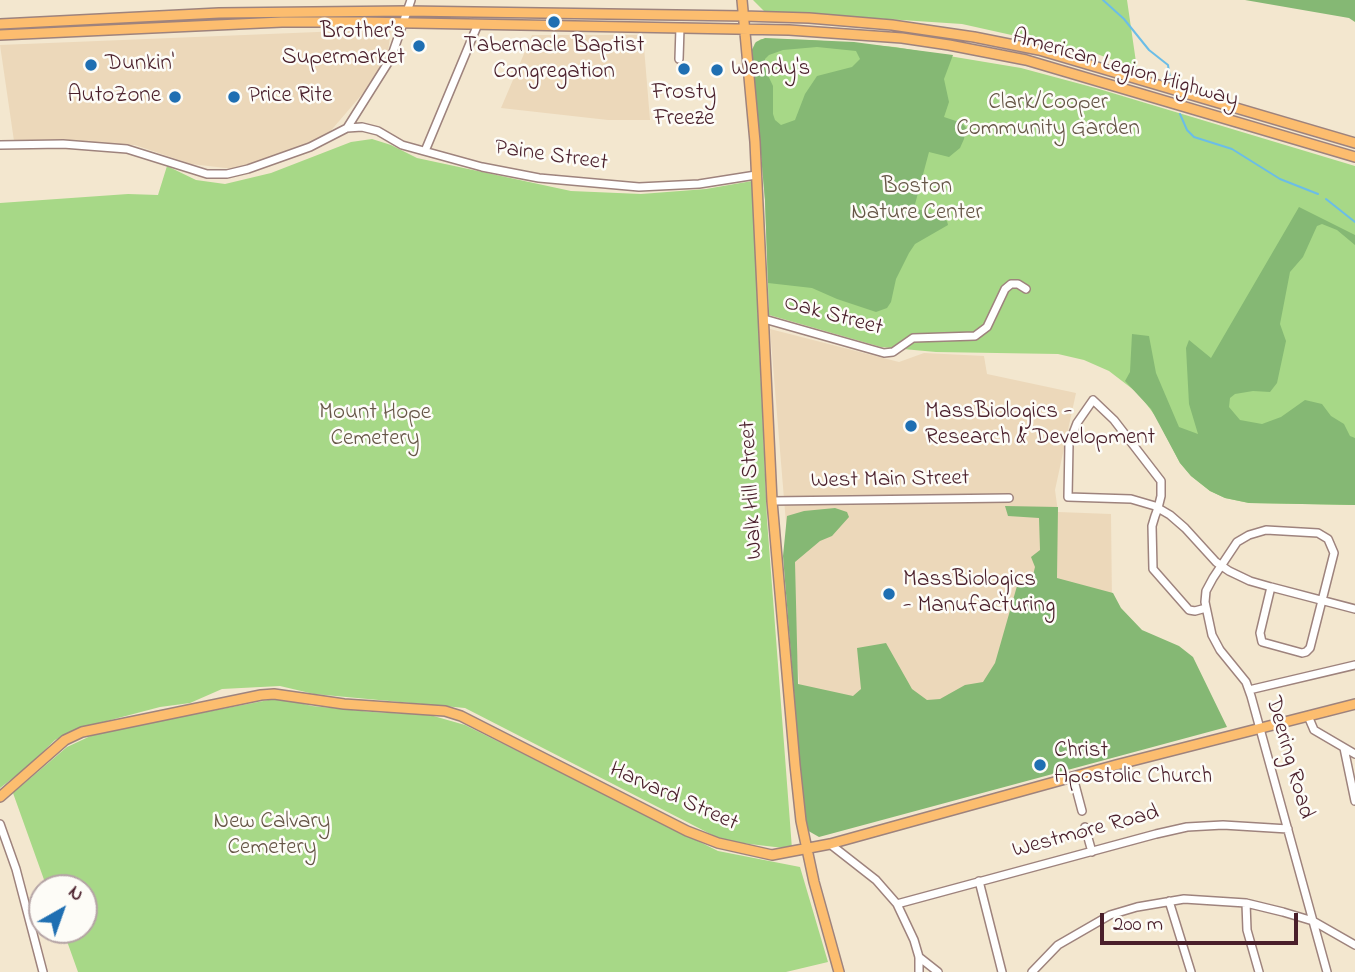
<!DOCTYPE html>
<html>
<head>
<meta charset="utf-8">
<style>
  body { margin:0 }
  #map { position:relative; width:1355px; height:972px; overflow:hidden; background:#f3e7cf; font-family:"Indie Flower",sans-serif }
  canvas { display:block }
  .north { position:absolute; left:28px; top:874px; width:70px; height:70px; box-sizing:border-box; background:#fdfcf7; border:2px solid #b5a4a5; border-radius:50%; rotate:40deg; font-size:19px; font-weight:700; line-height:28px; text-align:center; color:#4a1f2b }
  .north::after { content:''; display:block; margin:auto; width:24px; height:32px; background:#1f6fb2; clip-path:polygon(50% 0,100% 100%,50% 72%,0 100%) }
  .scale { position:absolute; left:1100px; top:913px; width:198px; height:32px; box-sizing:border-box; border:4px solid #4a1f2b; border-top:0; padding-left:9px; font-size:21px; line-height:24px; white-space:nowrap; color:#4a1f2b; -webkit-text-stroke:5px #fdfcf7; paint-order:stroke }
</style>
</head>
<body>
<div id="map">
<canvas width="1355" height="972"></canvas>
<div class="north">N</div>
<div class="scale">200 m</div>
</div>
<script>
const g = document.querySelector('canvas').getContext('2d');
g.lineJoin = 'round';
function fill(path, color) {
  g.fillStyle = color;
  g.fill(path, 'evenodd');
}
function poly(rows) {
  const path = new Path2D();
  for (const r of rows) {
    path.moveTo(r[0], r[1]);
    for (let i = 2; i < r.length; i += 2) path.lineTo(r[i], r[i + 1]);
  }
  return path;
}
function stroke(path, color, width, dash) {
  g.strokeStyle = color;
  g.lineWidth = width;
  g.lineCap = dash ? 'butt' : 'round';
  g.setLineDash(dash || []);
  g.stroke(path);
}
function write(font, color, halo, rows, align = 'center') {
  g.font = font + ' "Indie Flower",sans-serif';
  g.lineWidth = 5;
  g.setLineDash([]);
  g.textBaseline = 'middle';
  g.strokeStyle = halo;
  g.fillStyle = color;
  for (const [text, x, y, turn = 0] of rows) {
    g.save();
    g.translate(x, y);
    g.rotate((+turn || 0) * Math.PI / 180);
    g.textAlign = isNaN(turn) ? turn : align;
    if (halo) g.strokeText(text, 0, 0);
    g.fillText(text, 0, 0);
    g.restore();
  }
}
fill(poly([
  [391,29,387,60,370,85,328,134,308,148,234,169,191,164,135,145,14,141,0,45],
  [532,35,643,35,650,120,608,120,501,108],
  [770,329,899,362,924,353,984,356,987,374,1076,393,1055,490,1058,512,1111,514,1113,693,801,705]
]), '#ecd8ba');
fill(poly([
  [753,0,1127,0,1137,69,1097,54,962,24,764,11],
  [761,39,812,40,895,47,1021,68,1099,89,1355,166,1355,505,1249,503,1225,498,1210,491,1191,476,1180,463,1156,417,1139,394,1109,371,1084,360,1058,354,936,352,881,347,769,315,765,200,752,50,755,43],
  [372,139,391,145,417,158,571,191,641,194,706,189,752,181,767,520,792,849,724,841,465,708,314,694,280,686,222,689,190,703,160,707,80,728,55,740,26,768,0,788,0,203,128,194,158,195,167,166,196,180,225,184,271,173,351,142],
  [279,698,312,706,372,712,430,715,465,725,718,851,800,867,828,962,786,972,78,972,63,930,84,930,84,888,47,888,13,793,67,747,97,733]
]), '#a7d887');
fill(poly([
  [1245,0,1355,0,1355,22,1349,18],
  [765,38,854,42,953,55,944,79,949,102,944,117,962,123,966,128,964,139,960,148,949,157,929,152,914,208,935,214,947,221,948,225,915,244,909,253,896,279,891,302,887,308,876,312,837,299,812,288,768,283,765,200,752,50,756,42],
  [817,47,856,51,860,59,852,67,817,76,805,94,795,120,781,125,775,120,773,114,773,86,765,69,765,59,769,55,783,50],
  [1299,207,1355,235,1355,245,1337,230,1322,224,1317,226,1303,257,1290,272,1280,324,1286,341,1277,383,1270,392,1253,391,1235,394,1230,398,1229,407,1240,420,1262,424,1281,417,1305,400,1322,404,1331,416,1344,424,1350,436,1355,438,1355,505,1249,503,1225,498,1210,491,1191,476,1180,463,1151,409,1125,381,1130,372,1132,334,1149,336,1156,373,1179,427,1198,434,1189,404,1186,348,1189,340,1211,358],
  [1005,506,1058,507,1057,578,1113,593,1121,608,1142,630,1179,646,1193,657,1227,727,819,837,805,829,783,556,787,516,804,511,835,508,847,512,849,517,832,536,820,541,795,562,798,684,853,696,861,689,857,648,886,643,912,689,927,700,940,699,965,685,983,682,995,663,1017,586,1021,582,1032,579,1035,567,1031,557,1040,550,1039,518,1008,516]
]), '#85b874');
stroke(poly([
  [1103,0,1124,19,1149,50,1168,65,1170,78],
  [1180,114,1187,130,1194,137,1232,149,1280,179,1318,194],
  [1326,199,1355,222]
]), '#6bbde7', 2);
const minor = poly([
  [679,59,680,28],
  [347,128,362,127,378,131,402,145,482,167,539,178,639,187,699,184,756,175],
  [0,145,63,144,127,149,207,174,227,174,248,169,310,147,347,128,391,58,411,0],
  [425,151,478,24],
  [764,319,884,353,893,352,913,338,975,336,987,327,1005,289,1011,284,1018,284,1026,289],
  [772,501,1009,498],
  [1271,587,1260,633,1262,642,1302,653,1306,652,1310,648,1334,553,1328,539,1318,533,1266,530,1249,535,1237,542,1213,578,1206,591,1205,602,1212,635,1220,650,1246,682,1251,696,1327,972],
  [1206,608,1195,611,1189,610,1153,569,1152,526,1155,516,1158,508,1161,496,1161,481,1114,420,1093,400,1077,423,1069,444,1068,497,1131,499,1155,506,1158,508,1170,515,1185,528,1216,562,1229,571,1250,581,1271,587,1355,609],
  [1249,690,1355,665],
  [1308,716,1314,730,1355,754],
  [1344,748,1355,801],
  [1073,777,1082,811],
  [0,824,16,869,43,972],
  [1085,827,1092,852],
  [830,844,876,880,897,904,914,940,919,957,919,972],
  [979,881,1002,972],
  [1169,901,1191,972],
  [1246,903,1247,930,1259,972],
  [897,904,1156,834,1187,827,1223,825,1288,829],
  [919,957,938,972],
  [1032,972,1058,945,1110,915,1137,907,1184,899,1246,903,1283,912,1313,921,1355,945]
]);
const major = poly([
  [742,0,755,142,772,501,795,765,801,821,814,882,839,972],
  [0,24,219,13,407,11,743,16,809,18,892,25,974,37,1039,50,1355,143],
  [0,35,282,22,360,22,789,30,902,38,949,45,1026,60,1355,157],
  [0,797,65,740,82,732,261,695,274,694,344,704,445,711,461,716,687,831,718,843,772,855,830,844,1116,765,1355,704]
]);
stroke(minor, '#9e837d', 10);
stroke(major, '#9e837d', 12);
stroke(minor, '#fff', 7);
stroke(major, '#fcbd6f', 9);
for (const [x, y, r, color] of [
  [554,22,7,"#1f6fb2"],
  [419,46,7,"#1f6fb2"],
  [91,65,7,"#1f6fb2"],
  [684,69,7,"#1f6fb2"],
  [717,70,7,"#1f6fb2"],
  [175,97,7,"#1f6fb2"],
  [234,97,7,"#1f6fb2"],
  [911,426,7,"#1f6fb2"],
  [889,594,7,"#1f6fb2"],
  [1040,765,7,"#1f6fb2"]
]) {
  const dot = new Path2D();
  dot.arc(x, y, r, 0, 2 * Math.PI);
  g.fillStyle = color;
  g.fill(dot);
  stroke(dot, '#fdfcf7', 2.5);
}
write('23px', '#4a1f2b', '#fdfcf7', [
  ["Brother’s",405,33,"right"],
  ["Supermarket",405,59,"right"],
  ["Tabernacle Baptist",554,47,"center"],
  ["Congregation",554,73,"center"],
  ["Dunkin'",105,65],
  ["Wendy's",731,70],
  ["Frosty",684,94,"center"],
  ["Freeze",684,120,"center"],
  ["AutoZone",161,97,"right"],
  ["Price Rite",248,97],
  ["MassBiologics -",925,413],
  ["Research & Development",925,439],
  ["MassBiologics",903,581],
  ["- Manufacturing",903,607],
  ["Christ",1054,752],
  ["Apostolic Church",1054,778]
], 'left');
write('23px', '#4a1f2b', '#fdfcf7', [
  ["American Legion Highway",1125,70,16],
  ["Paine Street",551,157,8],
  ["Oak Street",833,317,15],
  ["West Main Street",890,481,-1],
  ["Walk Hill Street",753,490,-93],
  ["Deering Road",1288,758,74],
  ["Harvard Street",673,798,24],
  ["Westmore Road",1086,833,-15]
]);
write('23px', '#665647', '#fdfcf7', [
  ["Clark/Cooper",1048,104],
  ["Community Garden",1048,130],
  ["Boston",917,188],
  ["Nature Center",917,214],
  ["Mount Hope",375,414],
  ["Cemetery",375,440],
  ["New Calvary",272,823],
  ["Cemetery",272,849]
]);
</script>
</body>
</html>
